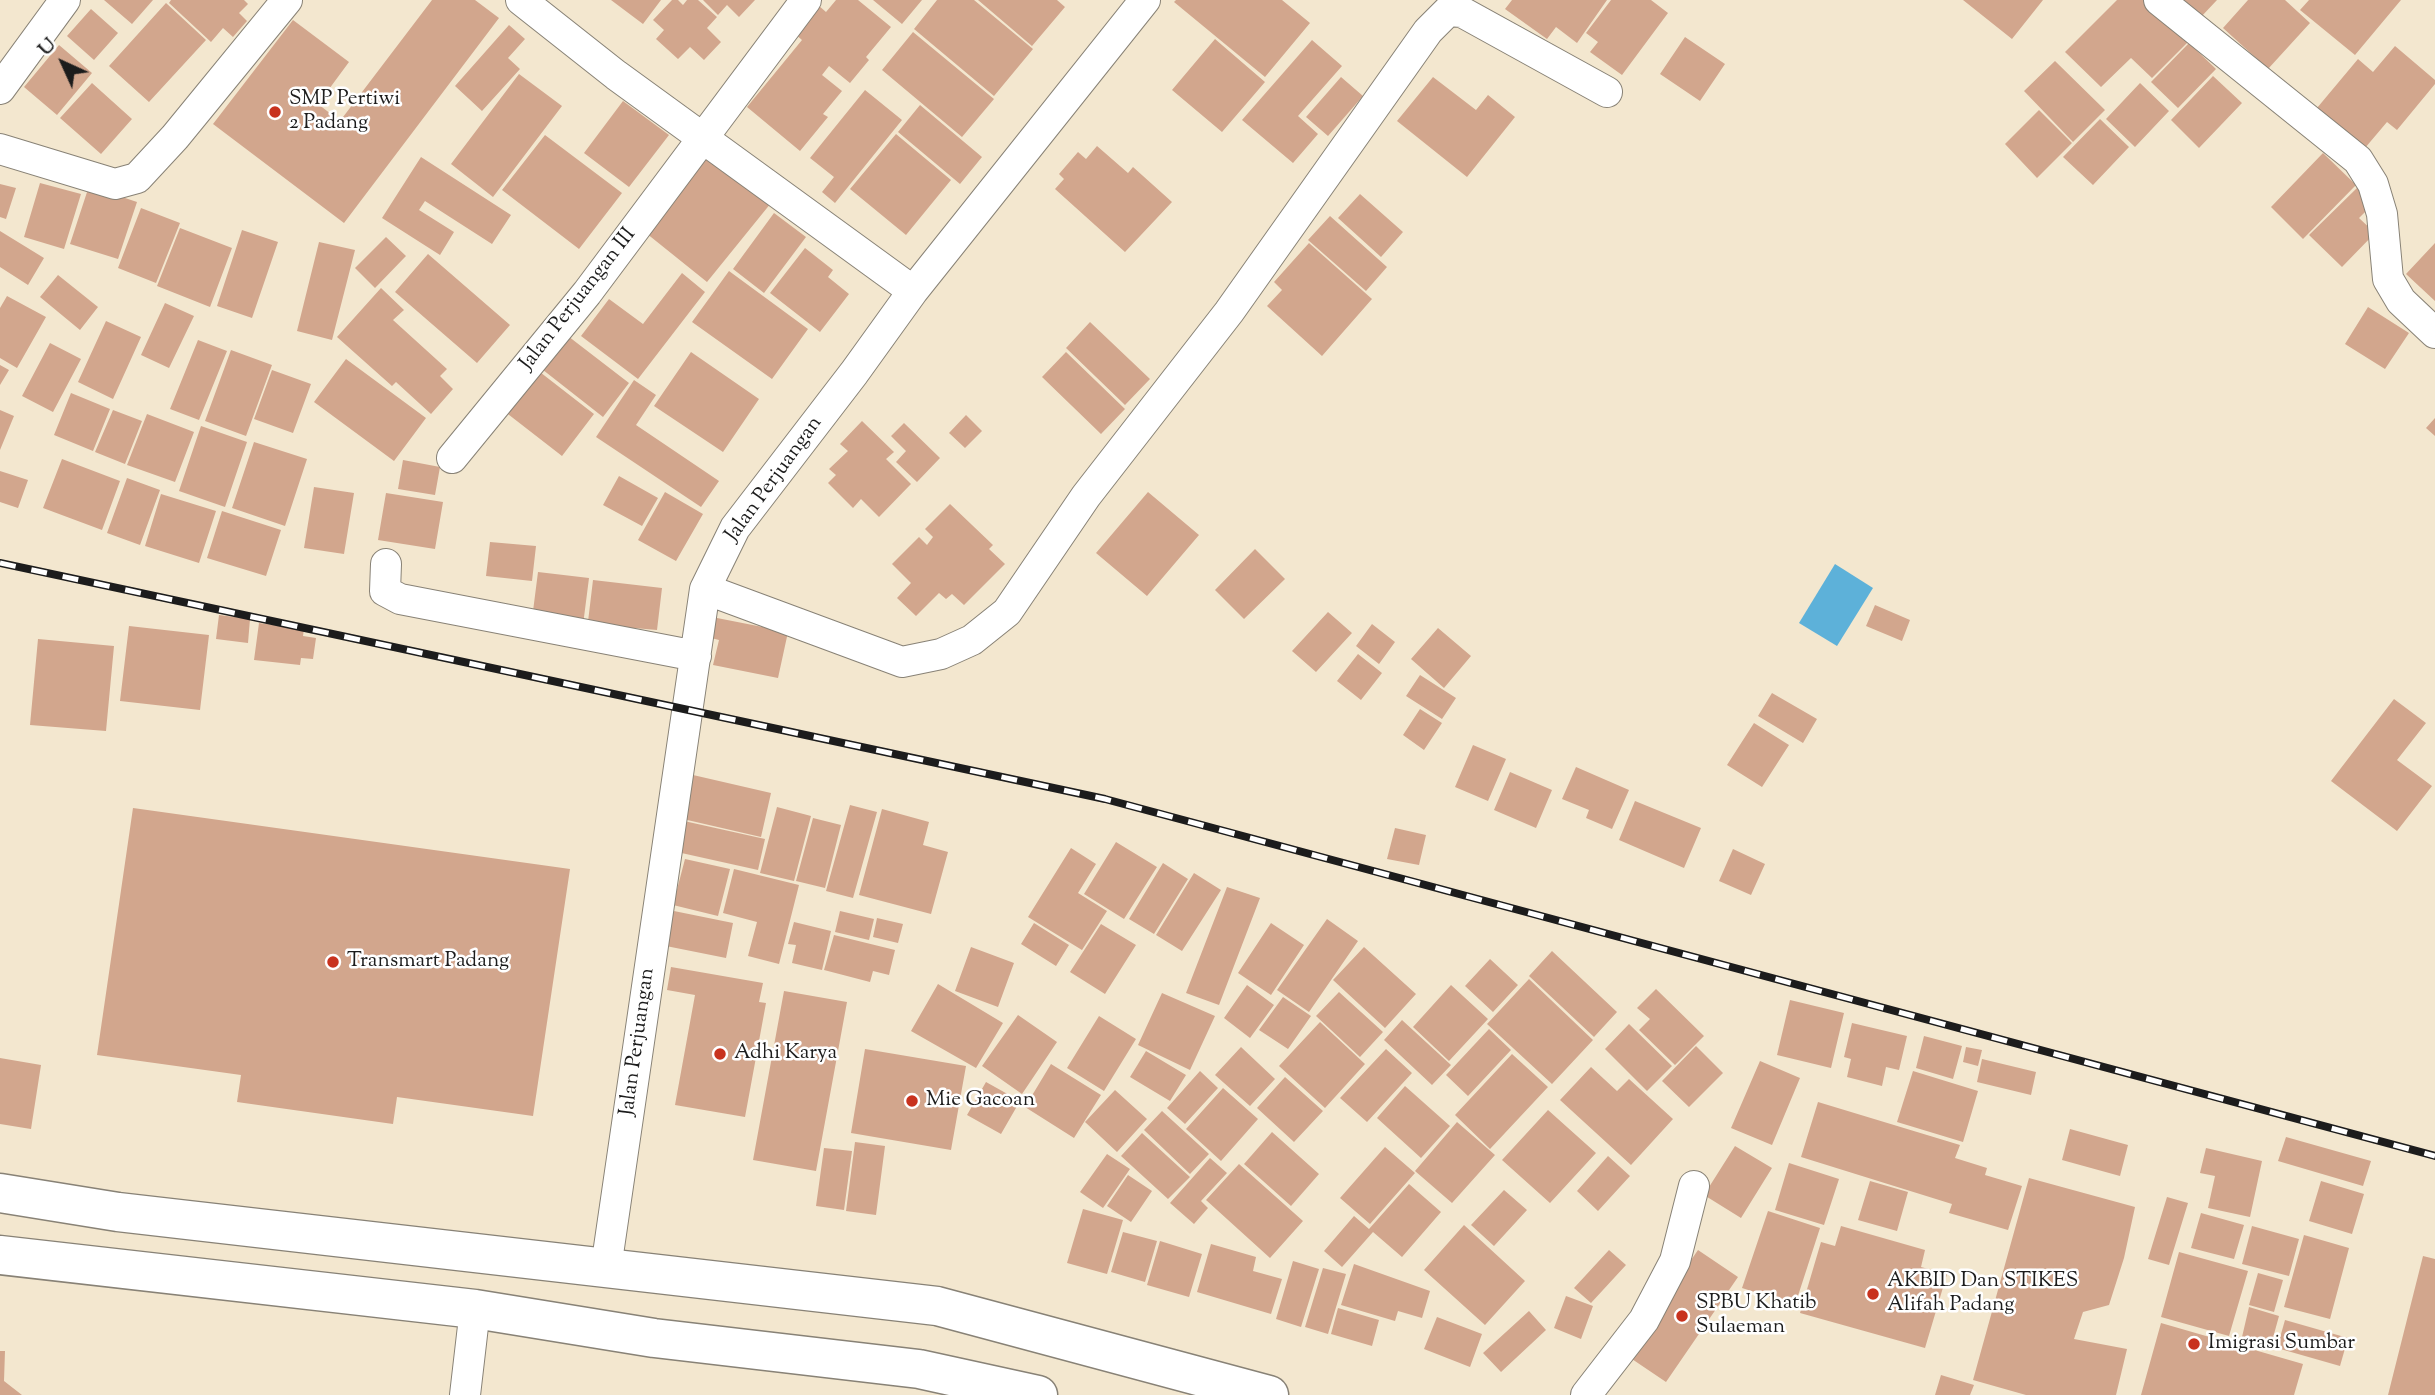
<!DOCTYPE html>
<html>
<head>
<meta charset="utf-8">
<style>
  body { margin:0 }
  #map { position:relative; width:2435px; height:1395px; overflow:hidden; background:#f3e7cf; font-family:"Sorts Mill Goudy",serif }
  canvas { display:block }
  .north { position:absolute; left:28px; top:28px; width:70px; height:70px; -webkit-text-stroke:5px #fff; paint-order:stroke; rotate:315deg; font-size:19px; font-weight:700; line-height:28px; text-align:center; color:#1c1c1c }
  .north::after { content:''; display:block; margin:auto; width:24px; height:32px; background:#1c1c1c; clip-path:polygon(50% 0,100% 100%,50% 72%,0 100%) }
</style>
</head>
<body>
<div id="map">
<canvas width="2435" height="1395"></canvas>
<div class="north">U</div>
</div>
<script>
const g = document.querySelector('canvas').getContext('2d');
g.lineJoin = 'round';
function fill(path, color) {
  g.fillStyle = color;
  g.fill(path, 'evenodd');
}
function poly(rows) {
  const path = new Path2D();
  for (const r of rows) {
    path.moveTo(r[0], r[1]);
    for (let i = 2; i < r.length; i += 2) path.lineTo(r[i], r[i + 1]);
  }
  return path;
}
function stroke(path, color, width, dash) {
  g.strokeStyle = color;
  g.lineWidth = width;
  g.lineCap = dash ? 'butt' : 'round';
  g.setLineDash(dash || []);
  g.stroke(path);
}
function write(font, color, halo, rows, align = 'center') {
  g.font = font + ' "Sorts Mill Goudy",serif';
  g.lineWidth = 5;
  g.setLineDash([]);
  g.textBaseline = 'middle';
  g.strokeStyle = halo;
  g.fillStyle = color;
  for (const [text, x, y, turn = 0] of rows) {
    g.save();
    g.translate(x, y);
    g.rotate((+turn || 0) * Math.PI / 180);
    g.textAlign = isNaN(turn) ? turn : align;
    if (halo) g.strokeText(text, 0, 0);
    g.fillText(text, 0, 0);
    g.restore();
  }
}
fill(poly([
  [1835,564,1873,588,1837,646,1799,623]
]), '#5db1d9');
fill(poly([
  [104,0,153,0,132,24],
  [171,0,244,0,248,4,239,13,247,21,233,37,223,28,211,42,169,3],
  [432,0,475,0,499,18,344,223,213,124,293,20,349,62,318,104,340,121],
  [611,0,661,0,643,24],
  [672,0,678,0,683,5,687,0,698,0,717,17,707,28,721,42,704,60,690,47,678,59,656,39,664,30,653,20],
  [703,0,755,0,739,17,727,5,718,15],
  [836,0,858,0,891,27,866,57,869,60,850,83,829,66,822,75,842,91,823,114,828,117,800,151,747,107,802,40,794,33,818,5,826,12],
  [873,0,922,0,902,24],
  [937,0,974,0,1033,49,994,96,914,29],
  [978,0,1057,0,1065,7,1032,46],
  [1176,0,1282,0,1310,23,1265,77,1174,2],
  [1512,0,1607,0,1577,43,1556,27,1547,39,1505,9],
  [1611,0,1651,0,1668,13,1622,75,1590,52,1598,42,1586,33],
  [1963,0,2043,0,2012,39],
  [2117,0,2146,0,2188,42,2152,78,2131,58,2101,87,2065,52],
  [2182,0,2217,0,2201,17],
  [2248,0,2285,0,2310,23,2268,69,2223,28],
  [2309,0,2401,0,2355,55,2300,10],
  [166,3,206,40,149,102,109,66],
  [91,9,118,33,94,60,67,36],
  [509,25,525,39,508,58,520,69,482,111,455,86],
  [913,32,994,99,962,137,882,70],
  [1685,37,1725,64,1700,101,1660,74],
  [1215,39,1265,82,1222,132,1172,90],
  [1312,40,1342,66,1298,116,1318,134,1293,163,1242,120],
  [2189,43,2216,69,2178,108,2151,82],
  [59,45,92,73,57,115,24,87],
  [2395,46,2435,80,2435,84,2397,130,2387,122,2365,148,2317,108,2358,59,2373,72],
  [2055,61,2105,110,2073,142,2024,91],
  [519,74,562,106,493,197,451,164],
  [2213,76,2242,103,2199,148,2171,120],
  [1341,77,1363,96,1328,136,1306,117],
  [1433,77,1476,110,1488,95,1515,117,1467,177,1397,121],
  [92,83,132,119,101,154,60,118],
  [2140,83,2169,111,2135,147,2106,119],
  [865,90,902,120,835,203,822,192,834,177,810,158],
  [623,101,669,135,629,187,584,153],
  [920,105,982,157,960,184,898,132],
  [2039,110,2072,143,2037,178,2005,144],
  [2100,119,2129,147,2093,185,2063,157],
  [896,134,951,180,906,235,850,189],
  [545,135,622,193,579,249,502,190],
  [1097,146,1128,173,1133,167,1172,202,1125,252,1055,189,1064,179,1059,174,1078,152,1086,159],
  [2323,153,2356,185,2303,239,2271,207],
  [709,154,771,203,707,282,646,233],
  [421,157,511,215,492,244,425,201,419,210,454,232,440,255,382,218],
  [40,183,81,194,64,249,24,237],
  [0,184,16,188,6,219,0,217],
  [89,186,137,202,118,259,70,244],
  [2357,188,2373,204,2359,218,2375,233,2342,267,2309,235],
  [1360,194,1403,232,1381,257,1338,218],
  [141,208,180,223,156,283,118,268],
  [774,213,806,237,764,293,733,269],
  [1330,216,1387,267,1366,291,1308,240],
  [180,228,232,248,210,307,157,286],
  [242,230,278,242,252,318,217,306],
  [0,231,44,258,28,285,0,267],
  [386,237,406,256,375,288,355,268],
  [319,242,355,250,332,340,297,331],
  [1309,243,1372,299,1322,356,1267,306,1282,290,1274,282],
  [2435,243,2435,301,2406,274],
  [805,248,833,270,828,277,849,294,820,332,770,293],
  [428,254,510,325,477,363,395,292],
  [729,271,808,329,772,379,692,322],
  [682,273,705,292,638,379,581,336,609,299,643,324],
  [58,275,98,307,80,330,40,297],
  [381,288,404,310,393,320,447,369,440,376,453,389,431,414,396,382,392,386,337,337],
  [7,296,46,317,17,368,0,358,0,308],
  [165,303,194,316,169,368,141,355],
  [2368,307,2409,333,2385,369,2345,344],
  [106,321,141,337,113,399,78,382],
  [1090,322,1150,379,1125,405,1066,348],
  [564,333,629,383,603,417,538,366],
  [198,340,227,351,199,420,170,409],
  [50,343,81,359,53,412,22,396],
  [231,350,272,365,246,436,205,421],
  [691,352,759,399,723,452,654,406],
  [1066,352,1125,409,1101,434,1042,377],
  [346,359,426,418,394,461,314,402],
  [0,365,9,370,0,385],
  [536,369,594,414,562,456,504,411],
  [272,370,311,384,293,433,254,419],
  [634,380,656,395,636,425,719,481,701,507,596,437],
  [71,393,110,409,93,451,54,435],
  [0,410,14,416,0,450],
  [113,410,142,421,125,464,95,452],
  [147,414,194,432,175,482,127,465],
  [966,415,982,431,965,448,949,433],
  [2435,418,2435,436,2426,428],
  [862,421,894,452,886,459,911,484,879,517,861,499,853,508,828,483,836,475,829,469,848,451,840,444],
  [904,423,940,458,917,482,896,462,906,451,891,436],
  [201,426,247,442,225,507,179,491],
  [254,442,307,459,285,526,232,508],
  [62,459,120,481,102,530,43,508],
  [403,460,440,467,435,495,398,489],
  [0,471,28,480,18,508,0,502],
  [619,476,658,498,642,526,603,505],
  [127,478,160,490,140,545,107,533],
  [314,487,354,493,344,554,304,548],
  [665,492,703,514,676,561,638,540],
  [1148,492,1199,535,1147,596,1096,553],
  [386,493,443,502,435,549,378,540],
  [161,494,216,511,199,563,145,546],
  [950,504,993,545,989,549,1005,564,964,605,952,594,946,599,939,593,916,616,897,598,911,583,892,564,919,537,927,545,933,537,925,529],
  [222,511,281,530,266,576,207,558],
  [490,542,536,546,532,581,486,576],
  [1255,549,1285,579,1244,619,1215,590],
  [538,572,589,578,583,625,532,619],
  [593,580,662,588,657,630,634,628,633,636,587,630],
  [1875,605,1910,620,1902,641,1866,626],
  [1328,612,1352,633,1316,672,1292,651],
  [219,615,250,619,248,643,216,639],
  [712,617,788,632,778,678,713,665,719,640,707,637],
  [259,623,304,629,303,636,316,638,313,659,301,658,300,665,254,660],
  [1372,624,1395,642,1379,664,1356,646],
  [129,626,209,635,200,710,120,701],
  [1438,628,1471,656,1444,688,1411,659],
  [38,639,114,646,106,731,30,725],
  [1358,654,1382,673,1361,700,1337,681],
  [1420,675,1456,698,1442,719,1406,696],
  [1772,693,1817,719,1803,743,1758,716],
  [2394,699,2426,723,2397,760,2432,786,2397,831,2331,781],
  [1420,709,1442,723,1424,750,1403,735],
  [1754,723,1789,745,1762,787,1727,765],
  [1473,745,1506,759,1488,801,1455,787],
  [1576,767,1629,790,1612,829,1586,818,1589,810,1562,799],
  [1510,772,1552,790,1536,828,1494,810],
  [693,775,771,793,761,837,683,819],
  [1635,801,1701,828,1684,868,1619,840],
  [850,805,877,812,853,898,826,891],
  [777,807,811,816,794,881,760,873],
  [133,808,570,869,533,1116,397,1097,393,1124,237,1102,241,1075,97,1055],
  [882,809,929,822,923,845,948,852,931,914,859,895],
  [813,818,841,825,825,888,796,881],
  [684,821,765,839,758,870,677,852],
  [1395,828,1426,835,1419,865,1387,859],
  [1116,842,1157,867,1124,919,1084,894],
  [1071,848,1096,864,1078,893,1107,911,1082,950,1028,917],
  [1733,849,1765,864,1751,895,1719,881],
  [685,859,730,869,718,916,673,905],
  [1163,863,1188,879,1154,934,1129,919],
  [734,869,799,885,779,964,748,956,757,922,723,913],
  [1194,873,1221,890,1182,951,1156,935],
  [1227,887,1260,898,1219,1005,1186,993],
  [669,910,733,923,726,958,661,945],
  [840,911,874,919,869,940,835,932],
  [877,918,903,924,898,943,873,937],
  [1327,919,1358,941,1309,1012,1277,990],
  [794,922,831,931,822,970,792,963,796,945,788,944],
  [1034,923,1069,945,1056,966,1021,944],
  [1271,923,1304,945,1271,995,1238,973],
  [1101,924,1136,945,1105,994,1070,972],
  [834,935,895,950,889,975,873,971,870,982,824,970],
  [971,947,1014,963,998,1007,955,991],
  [1364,947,1416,994,1385,1028,1333,980],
  [1552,951,1617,1012,1594,1037,1529,976],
  [1490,959,1518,985,1493,1012,1465,986],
  [671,967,763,983,759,1002,766,1003,745,1117,675,1105,695,995,667,990],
  [1529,979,1593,1040,1552,1084,1487,1024],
  [938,984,1003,1023,976,1068,911,1031],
  [1247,985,1274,1005,1250,1038,1224,1018],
  [1451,985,1488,1019,1449,1061,1413,1027],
  [1656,989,1704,1036,1675,1065,1639,1030,1650,1019,1637,1008],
  [784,991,847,1002,816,1171,753,1160],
  [1339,992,1383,1032,1360,1057,1316,1016],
  [1162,993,1215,1016,1190,1070,1138,1045],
  [1283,997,1311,1016,1288,1049,1259,1030],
  [1790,1000,1844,1013,1831,1068,1777,1055],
  [1018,1015,1057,1042,1022,1094,982,1066],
  [1099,1016,1136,1039,1104,1091,1067,1068],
  [1402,1020,1451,1065,1432,1085,1384,1040],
  [1320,1022,1365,1064,1325,1108,1279,1066],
  [1852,1023,1907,1036,1899,1070,1886,1067,1882,1086,1847,1077,1851,1059,1844,1057],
  [1629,1024,1672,1066,1647,1091,1605,1049],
  [1489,1029,1511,1050,1468,1096,1446,1075],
  [1924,1036,1962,1046,1953,1079,1916,1068],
  [1696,1046,1723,1073,1689,1107,1662,1081],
  [1241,1047,1275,1079,1250,1106,1215,1075],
  [1966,1047,1982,1050,1978,1066,1963,1062],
  [865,1049,966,1066,951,1150,851,1133],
  [1386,1049,1412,1073,1367,1122,1340,1098],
  [1146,1051,1186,1075,1170,1101,1130,1077],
  [1512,1054,1548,1087,1490,1149,1455,1115],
  [0,1058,41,1065,31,1129,0,1124],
  [1982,1059,2036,1072,2031,1095,1977,1082],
  [1760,1061,1800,1078,1772,1145,1731,1128],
  [1051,1064,1101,1095,1074,1138,1025,1107],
  [1591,1067,1617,1091,1629,1079,1673,1119,1631,1165,1560,1100],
  [1200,1071,1218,1088,1185,1124,1167,1108],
  [1913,1071,1978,1091,1963,1142,1897,1122],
  [1285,1077,1323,1111,1294,1142,1257,1108],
  [986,1082,1020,1101,1001,1134,967,1115],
  [1405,1086,1450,1126,1421,1158,1377,1118],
  [1223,1088,1258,1119,1221,1161,1186,1129],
  [1115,1090,1147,1119,1117,1152,1085,1122],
  [1818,1102,1960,1145,1955,1158,1987,1168,1985,1175,2022,1186,2008,1230,1949,1213,1952,1204,1801,1157],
  [1548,1110,1596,1153,1550,1203,1502,1160],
  [1162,1111,1209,1154,1190,1174,1144,1130],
  [1457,1122,1495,1155,1452,1203,1415,1171],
  [2070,1129,2128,1145,2120,1176,2062,1160],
  [1272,1132,1319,1174,1291,1206,1244,1164],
  [1142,1133,1190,1177,1168,1199,1121,1156],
  [2286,1137,2371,1161,2363,1186,2278,1161],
  [855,1142,885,1146,876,1215,846,1211],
  [1735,1146,1772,1168,1741,1218,1704,1195],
  [1385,1147,1415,1173,1370,1224,1340,1198],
  [824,1148,852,1151,844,1210,816,1206],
  [2206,1148,2262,1161,2250,1217,2208,1208,2215,1176,2200,1173],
  [1107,1154,1130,1169,1103,1208,1080,1192],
  [1608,1156,1630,1176,1598,1211,1577,1191],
  [1210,1158,1227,1173,1201,1201,1208,1208,1194,1224,1170,1203],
  [1789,1163,1839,1179,1824,1225,1775,1210],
  [1239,1164,1303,1221,1270,1258,1206,1200],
  [1128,1175,1152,1191,1131,1222,1107,1206],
  [2029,1178,2135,1207,2124,1258,2109,1305,2083,1312,2074,1339,2127,1349,2116,1395,2026,1395,1973,1380],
  [1870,1181,1908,1192,1897,1231,1858,1220],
  [2321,1181,2364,1194,2352,1234,2309,1221],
  [1409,1184,1441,1212,1402,1257,1373,1232,1342,1267,1324,1251,1354,1216,1369,1229],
  [1504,1190,1527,1210,1494,1246,1471,1225],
  [2167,1197,2188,1203,2169,1265,2148,1259],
  [1083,1209,1123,1220,1107,1274,1067,1263],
  [1768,1211,1820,1228,1795,1305,1742,1288],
  [2201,1213,2244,1225,2234,1259,2191,1248],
  [1464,1225,1525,1281,1485,1325,1424,1270],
  [1841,1226,1925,1250,1921,1267,1947,1274,1925,1348,1800,1313,1821,1242,1835,1246],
  [2252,1226,2299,1239,2289,1276,2242,1264],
  [1123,1232,1157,1241,1145,1282,1111,1272],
  [2304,1235,2349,1248,2330,1319,2284,1307],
  [1160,1241,1202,1254,1189,1297,1147,1285],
  [1211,1244,1256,1257,1253,1271,1282,1279,1271,1314,1197,1292],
  [1609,1250,1626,1265,1591,1303,1574,1288],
  [1698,1250,1738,1277,1666,1382,1626,1355],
  [2179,1252,2248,1271,2229,1336,2161,1317],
  [2423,1256,2435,1259,2435,1395,2388,1395],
  [1293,1261,1319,1269,1301,1327,1276,1319],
  [1354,1264,1430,1291,1422,1318,1398,1311,1395,1321,1341,1305],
  [1323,1268,1346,1274,1328,1334,1305,1327],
  [2258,1273,2283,1280,2274,1312,2249,1305],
  [1566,1296,1593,1306,1581,1339,1554,1328],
  [2249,1307,2279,1316,2271,1345,2242,1337],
  [1338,1308,1379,1320,1372,1346,1331,1334],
  [1529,1311,1546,1330,1501,1372,1483,1353],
  [1437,1317,1482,1334,1470,1367,1424,1349],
  [2285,1320,2348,1338,2340,1366,2277,1348],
  [2161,1323,2303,1364,2294,1395,2141,1395],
  [0,1351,5,1351,4,1381,22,1395,0,1395],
  [1941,1375,1974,1385,1970,1395,1935,1395]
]), '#d2a68d');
const street = poly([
  [521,0,616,75,913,291],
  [2159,0,2358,160,2373,184,2382,214,2388,279,2401,301,2435,333],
  [0,89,65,0],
  [0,149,115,184,137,178,175,137,287,0],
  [452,458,587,293,806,0],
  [386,564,385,591,400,599,696,656],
  [705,589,902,662,941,654,972,640,1007,612,1086,496,1229,312,1428,31,1448,11,1462,12,1607,92],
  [606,1268,705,589,735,528,854,373,913,291,1145,0],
  [465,1395,475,1309],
  [1586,1395,1644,1320,1675,1261,1694,1186]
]);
const primary = poly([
  [0,1193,118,1212,937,1306,1269,1395],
  [0,1255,475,1309,654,1338,919,1369,1038,1395]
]);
stroke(street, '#888276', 32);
stroke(primary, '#888276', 41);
stroke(street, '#fff', 30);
stroke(primary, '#fff', 38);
const rail = poly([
  [0,563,1105,799,2435,1156]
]);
stroke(rail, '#1c1c1c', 8);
stroke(rail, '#fff', 5, [16]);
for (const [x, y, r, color] of [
  [275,112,7,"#c8321e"],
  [333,962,7,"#c8321e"],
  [720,1054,7,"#c8321e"],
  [912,1101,7,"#c8321e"],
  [1873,1294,7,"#c8321e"],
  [1682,1316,7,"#c8321e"],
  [2194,1344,7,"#c8321e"]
]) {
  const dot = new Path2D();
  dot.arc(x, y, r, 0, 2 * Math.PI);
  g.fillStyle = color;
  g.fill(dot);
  stroke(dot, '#fff', 2.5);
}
write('21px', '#1c1c1c', '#fff', [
  ["SMP Pertiwi",289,100],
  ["2 Padang",289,124],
  ["Transmart Padang",347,962],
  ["Adhi Karya",734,1054],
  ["Mie Gacoan",926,1101],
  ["AKBID Dan STIKES",1887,1282],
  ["Alifah Padang",1887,1306],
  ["SPBU Khatib",1696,1304],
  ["Sulaeman",1696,1328],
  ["Imigrasi Sumbar",2208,1344]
], 'left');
write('21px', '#1c1c1c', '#fff', [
  ["Jalan Perjuangan III",579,300,-52],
  ["Jalan Perjuangan",775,480,-54],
  ["Jalan Perjuangan",639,1042,-82]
]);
</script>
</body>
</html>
